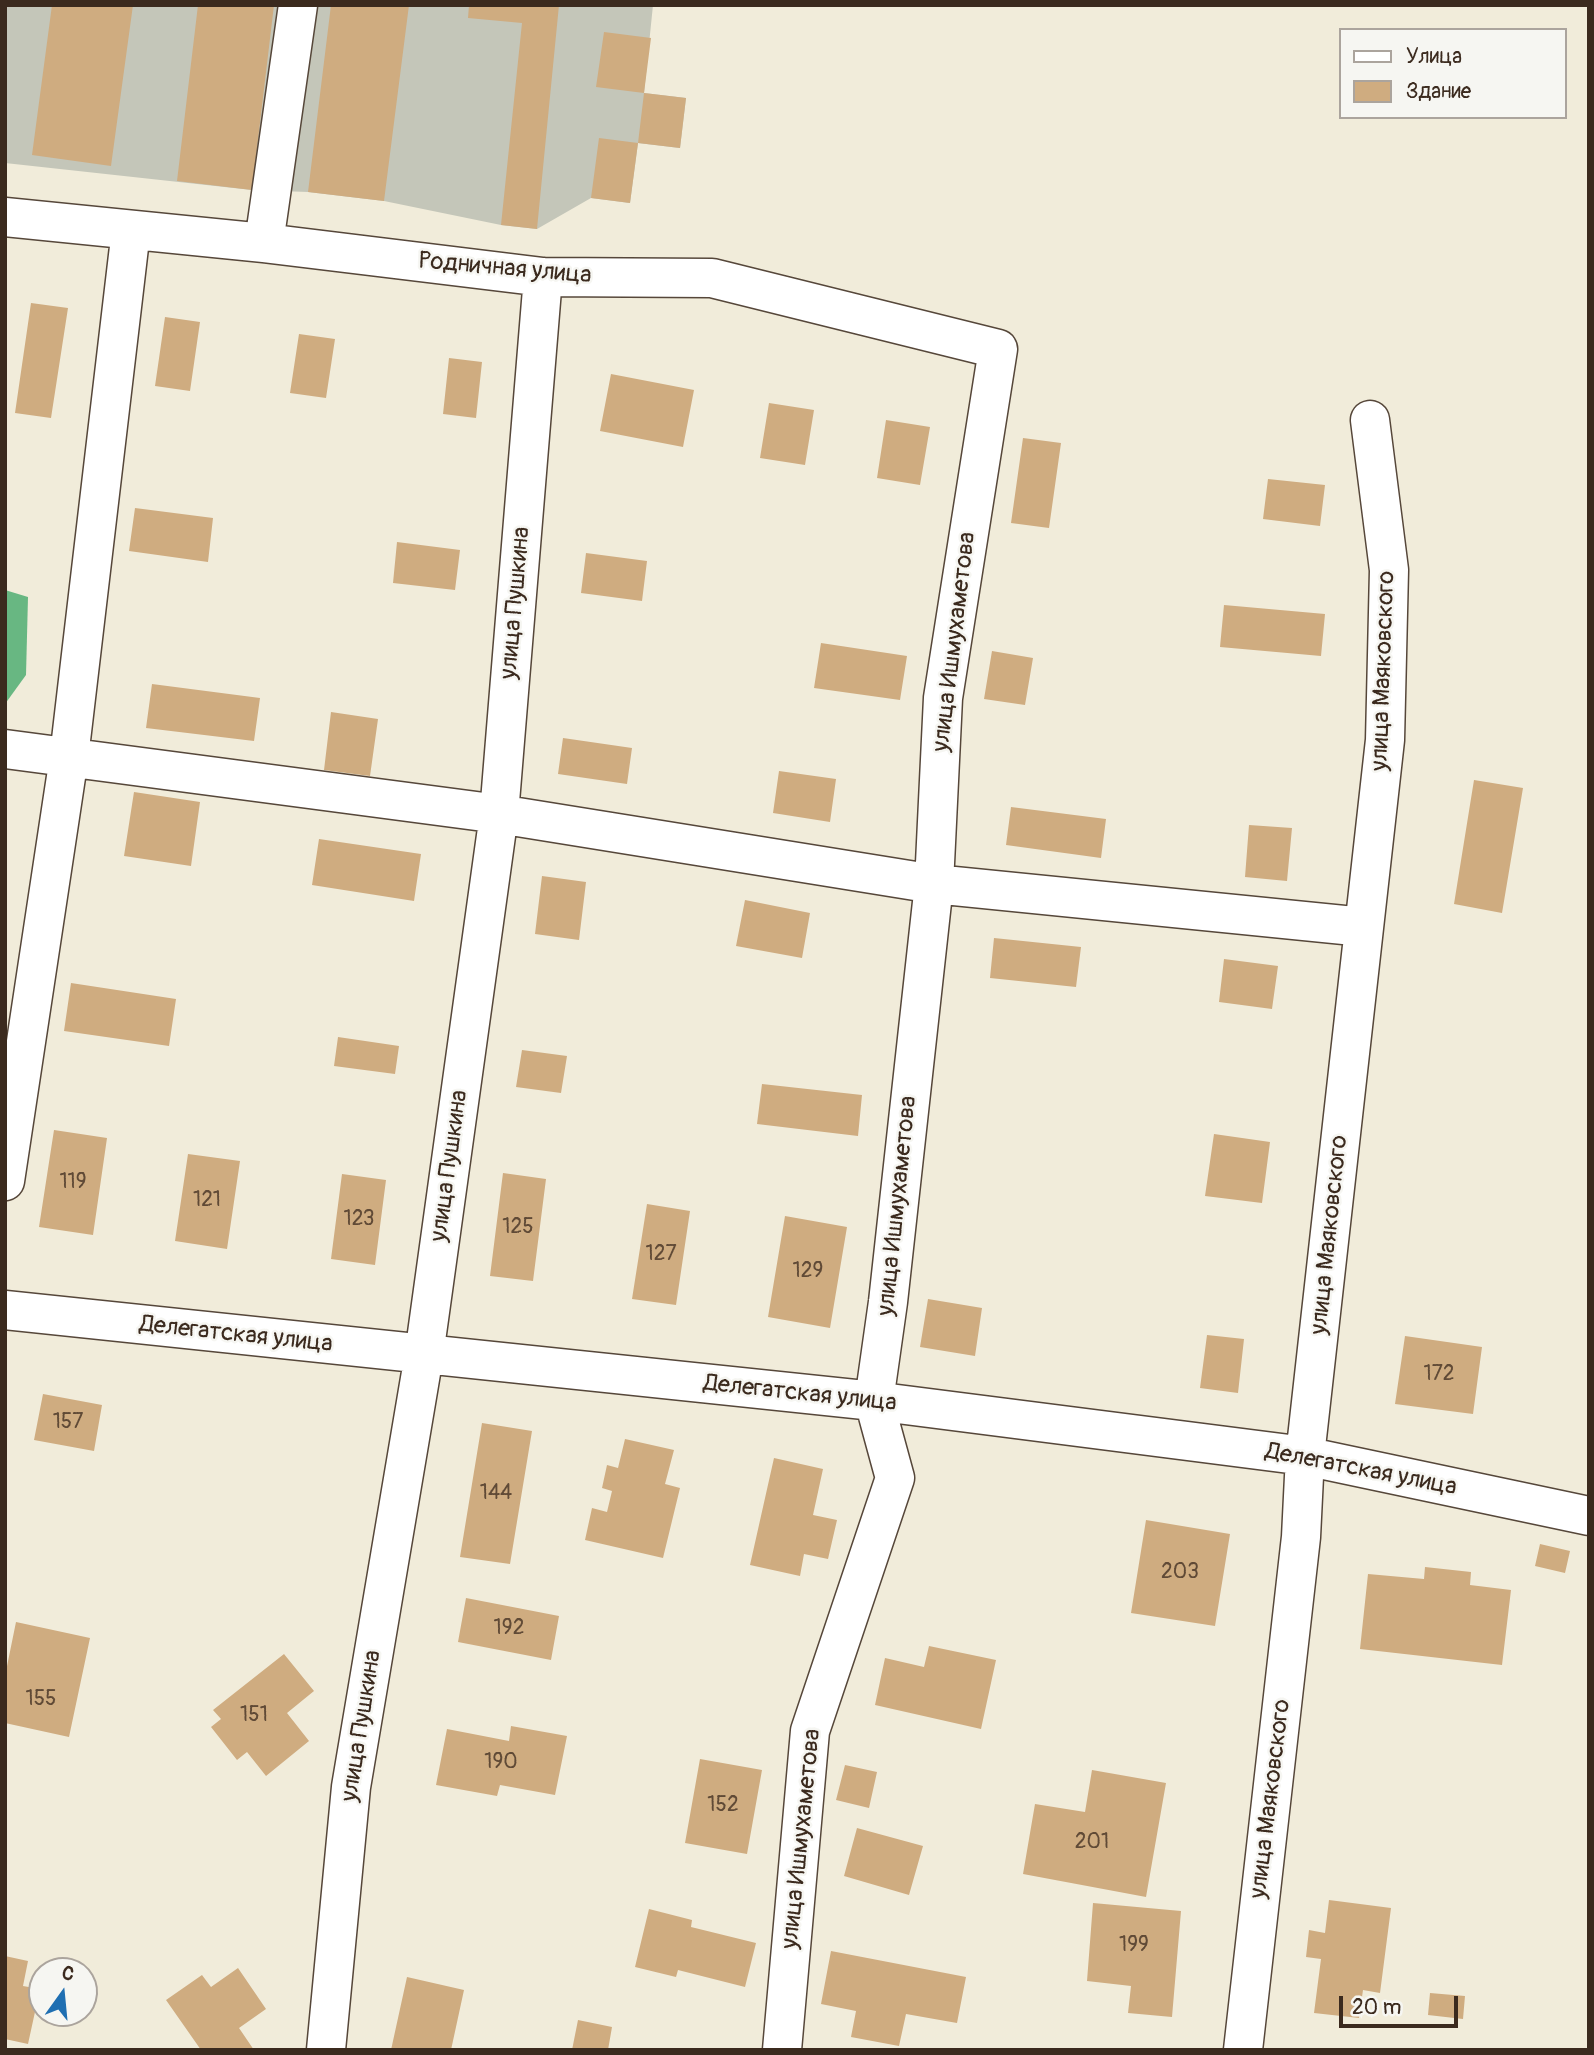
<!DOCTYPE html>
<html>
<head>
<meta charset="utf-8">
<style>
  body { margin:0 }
  #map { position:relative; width:1594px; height:2055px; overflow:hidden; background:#f1ecda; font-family:Pangolin,sans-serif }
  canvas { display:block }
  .frame { position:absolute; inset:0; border:7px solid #3b2a1e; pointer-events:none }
  .legend { position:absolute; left:1339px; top:28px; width:228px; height:91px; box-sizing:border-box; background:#f6f6f2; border:2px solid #aba49d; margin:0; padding:9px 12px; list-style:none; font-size:21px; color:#3b2a1e }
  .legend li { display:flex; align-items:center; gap:14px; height:35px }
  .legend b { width:35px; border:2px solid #aba49d }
  .north { position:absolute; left:28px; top:1957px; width:70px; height:70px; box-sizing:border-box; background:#f6f6f2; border:2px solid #aba49d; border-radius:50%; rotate:15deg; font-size:19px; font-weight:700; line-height:28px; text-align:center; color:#3b2a1e }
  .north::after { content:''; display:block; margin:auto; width:24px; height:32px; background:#1f6fb2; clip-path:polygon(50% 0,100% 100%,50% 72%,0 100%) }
  .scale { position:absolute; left:1339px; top:1996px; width:119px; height:32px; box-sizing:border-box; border:4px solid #3b2a1e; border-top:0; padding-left:9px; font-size:21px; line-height:24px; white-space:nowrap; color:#3b2a1e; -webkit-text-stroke:5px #f6f6f2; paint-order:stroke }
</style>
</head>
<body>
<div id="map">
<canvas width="1594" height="2055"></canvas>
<div class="frame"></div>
<ul class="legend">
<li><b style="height:9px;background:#fff"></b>Улица</li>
<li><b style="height:19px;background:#cfac80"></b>Здание</li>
</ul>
<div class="north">С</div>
<div class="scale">20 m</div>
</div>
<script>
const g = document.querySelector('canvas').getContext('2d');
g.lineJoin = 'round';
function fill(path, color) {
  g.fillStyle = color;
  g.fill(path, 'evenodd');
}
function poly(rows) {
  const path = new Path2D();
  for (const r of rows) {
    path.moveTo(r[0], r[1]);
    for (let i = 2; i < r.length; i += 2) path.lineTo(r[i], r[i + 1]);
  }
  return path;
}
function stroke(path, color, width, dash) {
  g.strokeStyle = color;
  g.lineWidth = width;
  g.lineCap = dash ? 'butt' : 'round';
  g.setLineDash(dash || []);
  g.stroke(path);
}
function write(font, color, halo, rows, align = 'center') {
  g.font = font + ' Pangolin,sans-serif';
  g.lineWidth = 5;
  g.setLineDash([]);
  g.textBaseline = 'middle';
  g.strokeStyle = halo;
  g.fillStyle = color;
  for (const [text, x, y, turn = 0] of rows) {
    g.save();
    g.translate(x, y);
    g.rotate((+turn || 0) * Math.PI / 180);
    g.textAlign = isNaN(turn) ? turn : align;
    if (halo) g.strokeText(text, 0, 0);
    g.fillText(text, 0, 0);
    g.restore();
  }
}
fill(poly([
  [5,5,653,5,644,93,686,98,680,148,638,143,630,203,591,198,537,229,501,225,384,201,308,192,252,190,5,163]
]), '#c4c6b9');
fill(poly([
  [5,590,28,597,26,675,5,704]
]), '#68b782');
fill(poly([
  [52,5,133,5,111,166,32,155],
  [198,5,274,5,252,190,177,181],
  [331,5,409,5,384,201,308,192],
  [469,5,559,5,537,229,501,225,522,23,468,18],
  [604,32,651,38,644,93,686,98,680,148,638,143,644,93,596,87],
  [599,138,638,143,630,203,591,198],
  [31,303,68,308,51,418,15,413],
  [165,317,200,322,190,391,155,386],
  [299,334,335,339,326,398,290,393],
  [449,358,482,362,476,418,443,414],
  [611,374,694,390,683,447,600,431],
  [769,403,814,410,805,465,760,458],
  [886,420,930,427,920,485,877,478],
  [1023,438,1061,443,1049,528,1011,523],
  [1268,479,1325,485,1320,526,1263,519],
  [135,508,213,518,208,562,129,551],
  [397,542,460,550,455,590,393,583],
  [586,553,647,561,642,601,581,593],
  [1224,605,1325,614,1321,656,1220,647],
  [821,643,907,656,900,700,814,688],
  [992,651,1033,658,1025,705,984,699],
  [152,684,260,698,254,741,146,728],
  [331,712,378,719,370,776,324,770],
  [563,738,632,748,627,784,558,774],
  [779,771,836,779,830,822,773,813],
  [1474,780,1523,788,1502,913,1454,904],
  [134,792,200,802,191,866,124,856],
  [1011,807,1106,819,1101,858,1006,845],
  [1249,825,1292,828,1287,881,1245,877],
  [319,839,421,854,414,901,312,885],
  [542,876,586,882,579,940,535,934],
  [745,900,810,913,802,958,736,946],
  [994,938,1081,947,1076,987,990,978],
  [1224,959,1278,966,1272,1009,1219,1002],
  [71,983,176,999,169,1046,64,1031],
  [338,1037,399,1046,395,1074,334,1066],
  [522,1050,567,1056,561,1093,516,1087],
  [762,1084,862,1095,858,1136,757,1124],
  [54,1130,107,1138,93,1235,39,1227],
  [1214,1134,1270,1142,1262,1203,1205,1196],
  [188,1154,240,1161,227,1249,175,1241],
  [503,1173,546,1179,533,1281,490,1276],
  [342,1174,386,1180,375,1265,331,1259],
  [647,1204,690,1211,676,1305,632,1299],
  [785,1216,847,1227,830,1328,768,1317],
  [928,1299,982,1308,975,1356,920,1347],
  [1207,1335,1244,1339,1238,1393,1200,1388],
  [1405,1336,1482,1347,1473,1414,1395,1404],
  [43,1394,102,1405,94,1451,34,1440],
  [482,1423,532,1431,510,1564,460,1557],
  [625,1439,674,1450,665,1484,680,1488,663,1558,585,1540,592,1508,607,1512,612,1491,602,1488,607,1465,618,1468],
  [774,1458,823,1469,813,1515,837,1520,828,1559,804,1554,800,1576,750,1565],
  [1146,1520,1230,1534,1215,1626,1131,1613],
  [1540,1544,1570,1551,1565,1573,1535,1566],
  [1425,1567,1471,1572,1470,1585,1511,1590,1502,1665,1360,1649,1368,1574,1424,1579],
  [466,1598,559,1616,551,1660,458,1642],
  [16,1622,90,1638,69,1737,5,1723,5,1676],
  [929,1646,996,1660,981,1729,875,1705,885,1658,924,1667],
  [284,1654,314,1691,287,1713,309,1741,266,1776,247,1752,237,1760,211,1727,221,1719,213,1710],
  [511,1726,567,1736,555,1795,500,1785,497,1796,436,1785,447,1729,509,1741],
  [700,1759,762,1770,747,1854,685,1843],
  [845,1765,877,1772,869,1808,836,1800],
  [1092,1770,1166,1783,1146,1897,1023,1874,1035,1804,1085,1812],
  [857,1828,923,1846,909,1895,844,1876],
  [1329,1900,1391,1908,1380,1993,1363,1990,1359,2018,1314,2013,1321,1959,1306,1957,1309,1930,1325,1933],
  [1093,1903,1181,1911,1172,2017,1128,2013,1131,1986,1087,1981],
  [649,1909,692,1920,691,1927,756,1943,745,1987,678,1970,676,1977,635,1967],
  [831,1951,966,1977,957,2023,906,2014,899,2046,851,2037,856,2011,821,2004],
  [5,1956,28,1961,23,1986,40,1989,28,2044,5,2039],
  [238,1968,266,2009,239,2028,254,2050,201,2050,166,2000,202,1975,211,1987],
  [407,1977,464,1990,451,2050,391,2050],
  [1430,1993,1465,1996,1463,2019,1428,2015],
  [578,2020,612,2027,608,2050,572,2050]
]), '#cfac80');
const minor = poly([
  [5,217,264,243,543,277,712,278,998,349,943,698,934,884,888,1302,874,1401,895,1478,810,1731,782,2050],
  [264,243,298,5],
  [5,749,499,814,934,884,1364,927],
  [5,1181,69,757,131,230],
  [5,1310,874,1401,1305,1456,1589,1516],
  [326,2050,351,1787,424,1355,499,814,543,277],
  [1243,2050,1301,1537,1305,1456,1385,740,1389,570,1370,420]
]);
stroke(minor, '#56473a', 41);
stroke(minor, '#fff', 38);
write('21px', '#604a36', null, [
  ["119",73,1183],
  ["121",207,1201],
  ["123",359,1220],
  ["125",518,1228],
  ["127",661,1255],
  ["129",808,1272],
  ["172",1439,1375],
  ["157",68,1423],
  ["144",496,1494],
  ["203",1180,1573],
  ["192",509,1629],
  ["155",41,1700],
  ["151",254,1716],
  ["190",501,1763],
  ["152",723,1806],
  ["201",1092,1843],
  ["199",1134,1946]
]);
write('24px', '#3b2a1e', '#f6f6f2', [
  ["Родничная улица",505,269,5],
  ["улица Пушкина",516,603,-85],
  ["улица Ишмухаметова",955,642,-83],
  ["улица Маяковского",1384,671,-88],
  ["улица Пушкина",450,1166,-82],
  ["улица Ишмухаметова",898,1206,-84],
  ["улица Маяковского",1330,1235,-84],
  ["Делегатская улица",236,1335,6],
  ["Делегатская улица",800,1394,6],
  ["Делегатская улица",1361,1470,11],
  ["улица Пушкина",362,1726,-81],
  ["улица Маяковского",1271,1799,-83],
  ["улица Ишмухаметова",802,1839,-84]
]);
</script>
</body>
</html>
